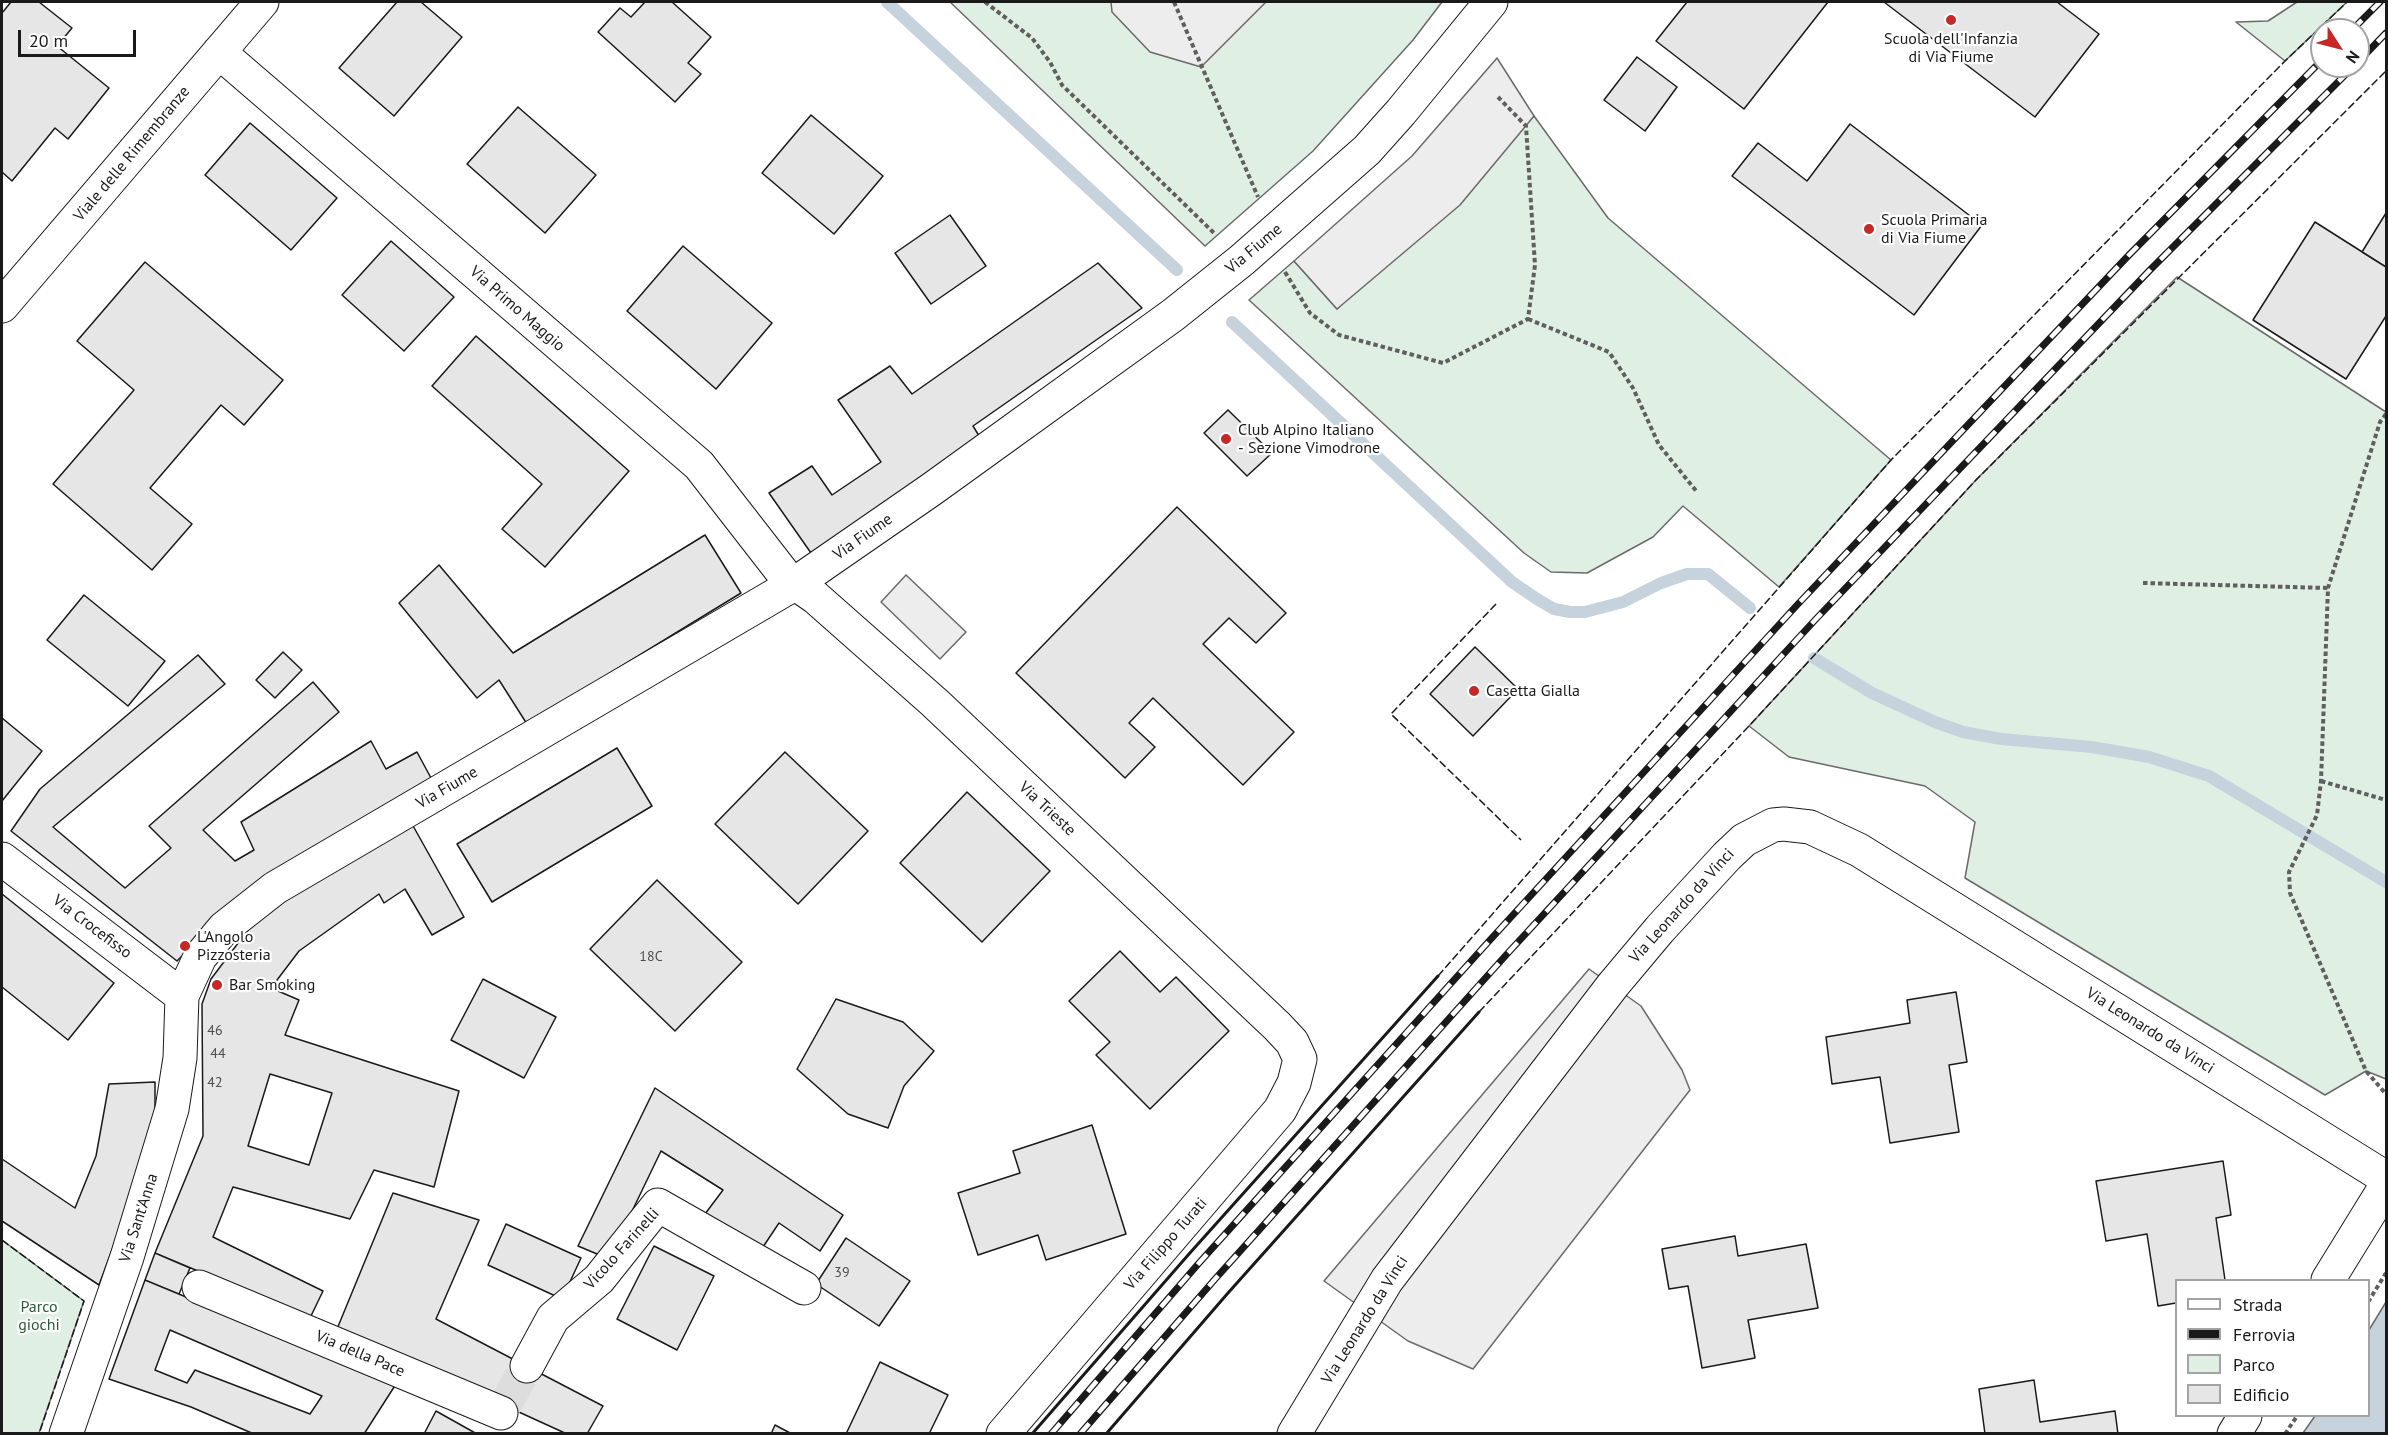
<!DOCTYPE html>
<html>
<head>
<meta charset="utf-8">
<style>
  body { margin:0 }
  #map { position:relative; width:2388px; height:1435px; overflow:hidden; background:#fff; font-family:"PT Sans",sans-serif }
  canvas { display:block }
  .frame { position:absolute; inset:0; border:3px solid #1a1a1a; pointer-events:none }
  .legend { position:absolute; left:2175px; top:1279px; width:195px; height:138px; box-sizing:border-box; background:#fff; border:2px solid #a3a3a3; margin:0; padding:8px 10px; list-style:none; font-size:18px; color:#1a1a1a }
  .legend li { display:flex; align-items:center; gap:12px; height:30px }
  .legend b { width:30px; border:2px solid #a3a3a3 }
  .north { position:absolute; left:2310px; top:18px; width:60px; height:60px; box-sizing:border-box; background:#fff; border:2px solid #a3a3a3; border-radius:50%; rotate:126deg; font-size:16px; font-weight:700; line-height:24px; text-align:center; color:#1a1a1a }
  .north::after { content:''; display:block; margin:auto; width:21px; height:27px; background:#c62828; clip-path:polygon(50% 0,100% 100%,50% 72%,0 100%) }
  .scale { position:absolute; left:18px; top:30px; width:118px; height:27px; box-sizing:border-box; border:3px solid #1a1a1a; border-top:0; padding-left:8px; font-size:18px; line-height:21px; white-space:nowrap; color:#1a1a1a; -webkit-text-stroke:4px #fff; paint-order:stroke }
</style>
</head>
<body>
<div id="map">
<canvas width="2388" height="1435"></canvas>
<div class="frame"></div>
<ul class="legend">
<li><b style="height:8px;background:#fff"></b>Strada</li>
<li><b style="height:8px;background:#1a1a1a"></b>Ferrovia</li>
<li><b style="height:16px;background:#e0efe3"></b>Parco</li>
<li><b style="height:16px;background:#e6e6e6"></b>Edificio</li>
</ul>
<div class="north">N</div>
<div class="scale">20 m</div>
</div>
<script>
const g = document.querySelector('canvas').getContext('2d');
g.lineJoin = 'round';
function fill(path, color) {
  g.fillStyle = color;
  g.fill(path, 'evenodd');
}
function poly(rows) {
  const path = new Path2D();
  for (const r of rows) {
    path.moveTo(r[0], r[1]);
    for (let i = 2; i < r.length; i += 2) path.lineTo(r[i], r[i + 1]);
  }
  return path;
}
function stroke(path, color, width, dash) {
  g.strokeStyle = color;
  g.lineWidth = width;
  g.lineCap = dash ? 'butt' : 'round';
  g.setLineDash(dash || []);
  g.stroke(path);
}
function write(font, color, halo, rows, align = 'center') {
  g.font = font + ' "PT Sans",sans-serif';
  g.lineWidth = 4.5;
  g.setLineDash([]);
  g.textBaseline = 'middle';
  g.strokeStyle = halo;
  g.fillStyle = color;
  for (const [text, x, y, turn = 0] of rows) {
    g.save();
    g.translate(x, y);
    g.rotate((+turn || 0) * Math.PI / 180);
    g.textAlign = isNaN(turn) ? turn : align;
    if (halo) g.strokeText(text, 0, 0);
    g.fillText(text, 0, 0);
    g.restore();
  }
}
const green = poly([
  [950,2,1442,2,1413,40,1313,151,1205,246,950,2],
  [2297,2,2347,2,2285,61,2236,22,2268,21,2297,2],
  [1534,116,1608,218,1891,460,1779,587,1683,506,1653,537,1587,573,1551,572,1524,553,1249,300,1294,261,1337,309,1534,116],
  [2177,277,2386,412,2386,1079,2366,1071,2325,1095,1965,878,1975,822,1925,786,1789,757,1749,726,1975,481,2177,277],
  [2,1240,84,1301,39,1433,2,1433,2,1240]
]);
fill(green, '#e0efe3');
stroke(green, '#6a6a6a', 1.5);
const parking = poly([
  [1111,2,1266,2,1201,67,1150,52,1112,12,1111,2],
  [1497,58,1534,116,1460,205,1337,309,1294,261,1412,156,1497,58],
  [906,575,966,632,940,659,881,602,906,575],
  [1589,969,1641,1006,1682,1070,1690,1090,1473,1369,1408,1341,1324,1281,1589,969]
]);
fill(parking, '#ededed');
stroke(parking, '#6a6a6a', 1.5);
const water = poly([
  [2386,1302,2386,1433,2303,1433,2315,1416,2368,1416,2369,1330,2386,1302]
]);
fill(water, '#c6d2dc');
stroke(water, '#6a6a6a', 1.5);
stroke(poly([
  [887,2,1177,270],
  [1232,322,1512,582,1537,599,1554,609,1570,612,1585,612,1623,602,1661,583,1687,574,1708,574,1750,608],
  [1814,658,1872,693,1935,722,1963,732,2001,739,2092,747,2149,757,2209,776,2386,882]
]), '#c6d2dc', 12);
const building = poly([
  [11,2,39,2,72,28,57,46,109,88,68,139,55,128,12,181,2,172,2,13,11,2],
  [397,2,421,2,462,37,394,116,339,68,397,2],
  [645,2,672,2,711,37,688,63,701,74,675,102,598,32,620,8,631,17,645,2],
  [1687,2,1828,2,1744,109,1656,41,1687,2],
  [1884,2,2057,2,2099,34,2035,117,1884,2],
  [1637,57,1677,87,1645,131,1604,100,1637,57],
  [518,107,596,175,545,233,467,164,518,107],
  [811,115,883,176,834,234,762,173,811,115],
  [250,123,337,198,291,250,205,175,250,123],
  [1850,124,1982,225,1914,315,1732,176,1758,143,1807,181,1850,124],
  [2386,213,2386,267,2362,252,2386,213],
  [950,215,986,266,931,304,895,253,950,215],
  [2315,222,2386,267,2386,316,2346,379,2253,320,2315,222],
  [391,241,454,297,404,351,342,295,391,241],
  [683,246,772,323,716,389,627,311,683,246],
  [145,262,283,380,244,425,221,405,150,488,192,524,152,570,53,484,134,390,77,341,145,262],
  [1098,263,1142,308,973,426,981,439,811,553,769,493,812,466,832,495,881,462,838,400,890,366,912,394,1098,263],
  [476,336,629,471,545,567,502,529,542,484,432,386,476,336],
  [1228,410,1272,453,1247,476,1204,433,1228,410],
  [1177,507,1286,613,1256,643,1229,618,1203,644,1294,732,1243,785,1153,698,1129,723,1155,747,1125,778,1016,673,1177,507],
  [705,535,741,593,527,724,499,680,477,698,399,603,439,565,513,653,705,535],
  [84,595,165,661,128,706,47,640,84,595],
  [1475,647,1518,689,1473,736,1430,694,1475,647],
  [283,652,302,670,275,698,256,680,283,652],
  [198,655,225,684,53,827,125,888,171,848,149,826,313,682,339,712,203,830,235,861,254,850,241,822,371,741,386,769,417,752,431,778,251,887,177,961,11,831,40,789,198,655],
  [2,718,42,751,2,801,2,718],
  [617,748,652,806,492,902,457,844,617,748],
  [785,752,868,831,798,904,715,824,785,752],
  [967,792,1050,871,982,942,900,863,967,792],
  [412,824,464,917,432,935,405,889,384,903,379,894,299,951,271,988,299,1000,285,1035,459,1091,434,1187,374,1170,350,1219,233,1187,213,1237,323,1291,310,1318,155,1253,203,1136,202,1004,211,979,260,914,412,824],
  [270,1074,332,1093,309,1165,248,1146,270,1074],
  [657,880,742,962,675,1031,590,949,657,880],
  [2,894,114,983,68,1040,2,987,2,894],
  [1120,951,1160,992,1176,977,1229,1031,1150,1109,1096,1055,1110,1042,1069,1001,1120,951],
  [483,979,556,1017,524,1078,451,1040,483,979],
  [1956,992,1967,1062,1949,1065,1959,1132,1890,1143,1880,1077,1832,1084,1826,1037,1910,1023,1907,1000,1956,992],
  [836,999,903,1022,934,1051,904,1086,888,1128,848,1114,797,1069,836,999],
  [155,1082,155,1134,99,1285,2,1221,2,1159,75,1208,96,1156,109,1084,155,1082],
  [655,1088,843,1215,820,1251,779,1223,761,1250,705,1214,723,1190,661,1151,609,1259,578,1246,655,1088],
  [1092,1125,1126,1234,1046,1260,1038,1235,978,1255,958,1193,1020,1173,1013,1151,1092,1125],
  [2223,1161,2231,1215,2216,1218,2225,1280,2176,1280,2176,1303,2158,1306,2147,1234,2106,1241,2096,1181,2223,1161],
  [393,1193,479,1220,436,1319,603,1406,587,1434,567,1434,337,1329,393,1193],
  [506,1224,581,1258,562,1299,488,1265,506,1224],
  [1735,1236,1738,1256,1806,1244,1818,1308,1748,1320,1755,1358,1702,1368,1688,1286,1669,1289,1662,1249,1735,1236],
  [846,1238,910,1281,879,1326,816,1284,846,1238],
  [654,1246,714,1276,677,1350,617,1319,654,1246],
  [155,1253,190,1268,179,1294,145,1280,155,1253],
  [145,1280,396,1384,364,1434,254,1434,191,1407,109,1379,145,1280],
  [170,1330,322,1396,310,1414,195,1370,187,1383,155,1370,170,1330],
  [880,1362,948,1395,929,1434,846,1434,880,1362],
  [2034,1380,2040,1422,2115,1411,2118,1434,1985,1434,1979,1389,2034,1380],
  [436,1411,477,1434,424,1434,436,1411],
  [775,1425,792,1434,771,1434,775,1425]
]);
fill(building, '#e6e6e6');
stroke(building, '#1a1a1a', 1.5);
stroke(poly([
  [505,1405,527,1366]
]), '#ddd', 33, [33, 16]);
const minor = poly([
  [219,52,699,465,786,577,815,597,935,703,1277,1026,1292,1042,1300,1059,1294,1083,1280,1110,1003,1434],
  [2,306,262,2],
  [2,859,182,996],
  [2328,1280,2386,1186],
  [199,1287,501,1413],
  [527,1366,553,1318,599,1279,658,1205,804,1288],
  [66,1434,127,1257,172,1109,180,1058,182,996,200,957,224,928,275,888,796,583,932,489,1173,315,1242,260,1367,150,1401,112,1491,2],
  [1294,1434,1387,1280,1613,985,1660,929,1727,856,1744,840,1773,825,1784,824,1810,827,1859,850,2386,1178],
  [2234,1434,2245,1416]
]);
stroke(minor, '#1a1a1a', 35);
stroke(poly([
  [985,2,1032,38,1050,62,1062,85,1215,234],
  [1174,2,1258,197],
  [1285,272,1310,313,1339,335,1443,363,1528,319,1535,265,1526,126,1498,97],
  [1528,319,1609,352,1633,388,1659,445,1697,492],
  [2386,414,2380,422,2328,588,2321,781,2317,815,2289,872,2290,893,2366,1071,2386,1094],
  [2143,583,2328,588],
  [2321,781,2386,800],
  [2368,1302,2386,1273],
  [2285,1434,2297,1416]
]), '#5f5f5f', 4, [4.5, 3]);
stroke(minor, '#fff', 33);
const rail = poly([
  [2352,30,2380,2],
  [2358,62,2386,33],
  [1051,1434,1199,1263,1490,940,1798,604,2128,256,2322,60],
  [1080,1434,1216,1278,1507,954,1815,620,2149,271,2354,66]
]);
stroke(rail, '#1a1a1a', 7);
stroke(rail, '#fff', 4.5, [14]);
stroke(poly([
  [1496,604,1391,714,1521,840],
  [1438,976,1891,460,2285,61,2347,2],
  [1479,1012,1749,726,1975,481,2386,71],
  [2,1240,84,1301,39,1434]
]), '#1a1a1a', 1.5, [8, 3]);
stroke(poly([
  [1032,1434,1189,1254,1438,976],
  [1106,1434,1228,1293,1479,1012]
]), '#1a1a1a', 3);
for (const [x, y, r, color] of [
  [1951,20,6,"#c62828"],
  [1869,229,6,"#c62828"],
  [1226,439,6,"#c62828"],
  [1474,691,6,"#c62828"],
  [185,946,6,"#c62828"],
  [217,985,6,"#c62828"]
]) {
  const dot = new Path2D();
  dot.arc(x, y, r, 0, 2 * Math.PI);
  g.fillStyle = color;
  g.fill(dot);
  stroke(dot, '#fff', 2);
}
write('14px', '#4d4d4d', null, [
  ["18C",651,957],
  ["46",215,1031],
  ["44",218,1054],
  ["42",215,1083],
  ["39",842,1273]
]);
write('16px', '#1a1a1a', '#fff', [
  ["Scuola dell'Infanzia",1951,39,"center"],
  ["di Via Fiume",1951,57,"center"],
  ["Scuola Primaria",1881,220],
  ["di Via Fiume",1881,238],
  ["Club Alpino Italiano",1238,430],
  ["- Sezione Vimodrone",1238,448],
  ["Casetta Gialla",1486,691],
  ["L'Angolo",197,937],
  ["Pizzosteria",197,955],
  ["Bar Smoking",229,985]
], 'left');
write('16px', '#1a1a1a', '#fff', [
  ["Viale delle Rimembranze",132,154,-50],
  ["Via Fiume",1254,249,-40],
  ["Via Primo Maggio",517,309,41],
  ["Via Fiume",863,537,-35],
  ["Via Fiume",447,788,-30],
  ["Via Trieste",1047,809,43],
  ["Via Leonardo da Vinci",1682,906,-48],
  ["Via Crocefisso",92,927,37],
  ["Via Leonardo da Vinci",2150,1031,32],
  ["Via Sant'Anna",139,1218,-72],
  ["Via Filippo Turati",1166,1244,-49],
  ["Vicolo Farinelli",622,1249,-48],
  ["Via Leonardo da Vinci",1365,1320,-58],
  ["Via della Pace",360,1354,23]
]);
write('16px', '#2b5a34', '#fff', [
  ["Parco",39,1307],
  ["giochi",39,1325]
]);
</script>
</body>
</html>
